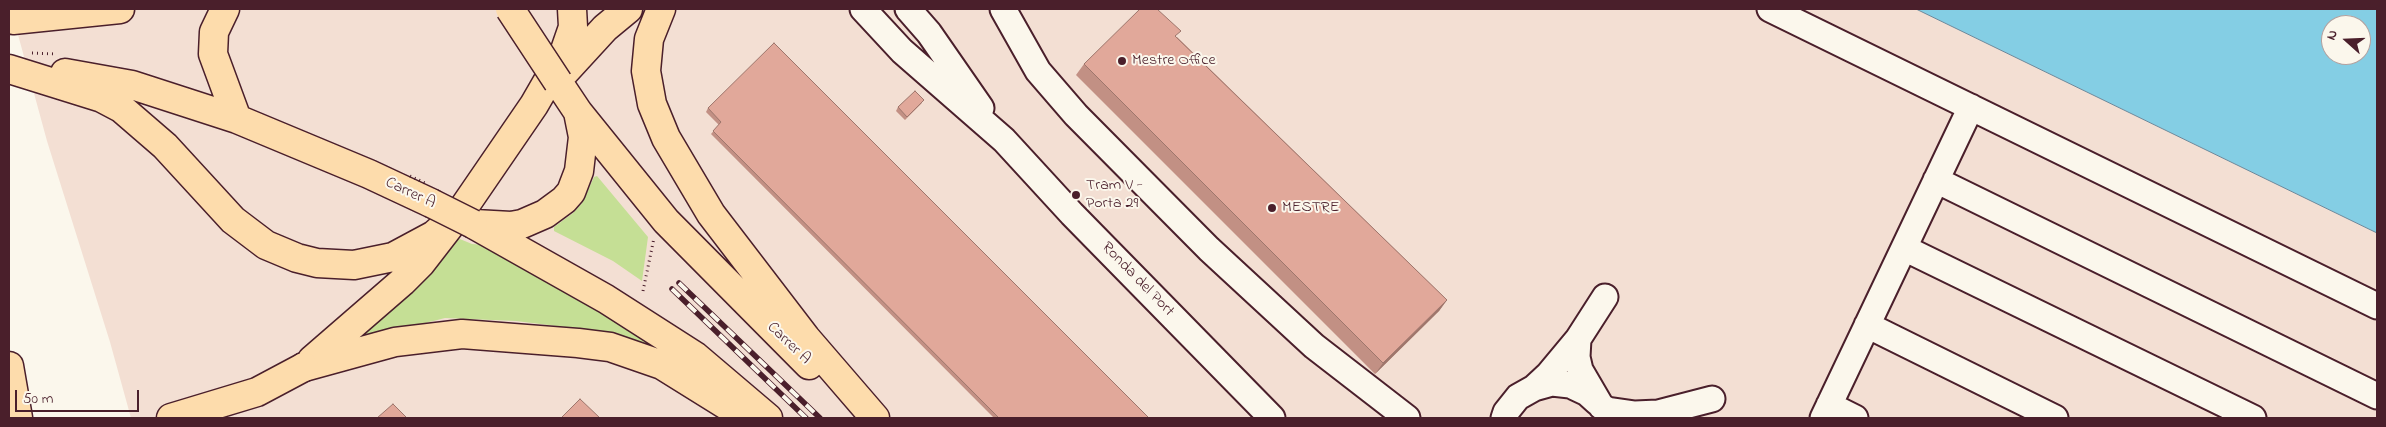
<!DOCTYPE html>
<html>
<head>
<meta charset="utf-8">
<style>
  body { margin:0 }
  #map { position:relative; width:2386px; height:427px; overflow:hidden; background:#fbf7ec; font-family:"Indie Flower",sans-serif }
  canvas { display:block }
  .frame { position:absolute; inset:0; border:10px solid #4a1f2b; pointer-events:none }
  .north { position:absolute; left:2321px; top:15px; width:50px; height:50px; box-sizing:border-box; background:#fbf7ec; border:1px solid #b4a19f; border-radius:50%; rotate:290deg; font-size:14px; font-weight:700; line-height:20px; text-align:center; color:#4a1f2b }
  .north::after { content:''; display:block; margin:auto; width:18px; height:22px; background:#4a1f2b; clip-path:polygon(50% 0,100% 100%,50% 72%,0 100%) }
  .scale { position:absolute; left:15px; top:390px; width:124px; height:22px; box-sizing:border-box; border:2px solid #4a1f2b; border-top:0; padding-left:6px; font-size:15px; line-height:18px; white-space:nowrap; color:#4a1f2b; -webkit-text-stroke:4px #fbf7ec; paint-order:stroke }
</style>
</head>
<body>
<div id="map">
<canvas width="2386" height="427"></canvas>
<div class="frame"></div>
<div class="north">N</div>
<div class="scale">50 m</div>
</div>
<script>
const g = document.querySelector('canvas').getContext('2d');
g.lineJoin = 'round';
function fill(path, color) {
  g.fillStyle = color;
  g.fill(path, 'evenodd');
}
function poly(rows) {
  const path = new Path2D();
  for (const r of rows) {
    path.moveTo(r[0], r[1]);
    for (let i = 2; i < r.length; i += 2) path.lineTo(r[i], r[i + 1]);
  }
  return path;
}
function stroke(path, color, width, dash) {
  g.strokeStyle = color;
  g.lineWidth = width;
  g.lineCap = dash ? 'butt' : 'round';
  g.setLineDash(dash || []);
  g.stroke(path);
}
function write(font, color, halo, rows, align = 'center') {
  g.font = font + ' "Indie Flower",sans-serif';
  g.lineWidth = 4;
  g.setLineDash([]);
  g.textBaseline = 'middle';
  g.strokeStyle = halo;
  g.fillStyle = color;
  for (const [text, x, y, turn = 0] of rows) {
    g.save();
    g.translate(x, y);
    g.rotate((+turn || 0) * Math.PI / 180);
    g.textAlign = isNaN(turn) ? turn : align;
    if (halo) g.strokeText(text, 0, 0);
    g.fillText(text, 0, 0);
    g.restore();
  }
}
fill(poly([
  [11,9,1916,9,2377,233,2377,418,131,418,110,342,47,141]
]), '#f3dfd3');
fill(poly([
  [597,176,648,237,642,281,613,261,554,231,554,227,573,213,582,203,594,177],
  [455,237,472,244,486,245,586,300,679,357,626,337,597,331,516,321,445,318,359,340,355,336]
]), '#c5df95');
const water = poly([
  [1916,9,2377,9,2377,233,1916,9],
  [2331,25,2361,25,2361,55,2331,55,2331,25]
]);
fill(water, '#84cee4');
stroke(water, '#6d889a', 1);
const minor = poly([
  [863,9,902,51,1004,140,1072,214,1272,418],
  [908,9,929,33,981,108],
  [1003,9,1038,71,1076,115,1209,249,1314,346,1407,418],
  [1770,9,2377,306],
  [1936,180,2377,396],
  [1904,248,2253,418],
  [1867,325,2055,418],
  [1578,339,1605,297],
  [1534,388,1548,375,1578,339,1577,357,1580,370,1601,406,1607,410,1635,414,1658,413,1647,418],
  [1829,405,1855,418],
  [1658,413,1712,399],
  [1504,418,1506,412,1518,397,1534,388,1552,383,1570,385,1587,393,1597,402],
  [1823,418,1971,107]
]);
const major = poly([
  [225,9,214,32,213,54,237,119],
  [661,9,649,39,646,71,652,104,666,138,711,214,806,338,875,418],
  [13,20,120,9],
  [9,69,102,98,121,108,165,146,233,220,266,245,297,258,317,263,354,265,393,257,434,235,462,210],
  [65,73,132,85,237,119,369,174,431,203],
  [560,77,605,28,628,9],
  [558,82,578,112,666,221,809,365],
  [473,224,606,299,695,356,768,418],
  [475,224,511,226,522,224,545,214,564,200,571,192,579,171,583,137,578,112],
  [312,360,402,282,421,263,462,210,534,105,564,53,573,27,572,9],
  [304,367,395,342,462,334,578,343,610,347,662,365,747,418]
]);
const highway = poly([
  [9,366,18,418],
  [171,418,257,392,304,367]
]);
stroke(minor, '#4a1f2b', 29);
stroke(major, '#4a1f2b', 31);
stroke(highway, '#4a1f2b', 31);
stroke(poly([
  [32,53,56,54],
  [643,291,654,238]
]), '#4a1f2b', 3, [1, 4]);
stroke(minor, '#fbf7ec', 25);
stroke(major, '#fddcac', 28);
stroke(highway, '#fddcac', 28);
const rail = poly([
  [679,283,820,418],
  [672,289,806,418]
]);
stroke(rail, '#4a1f2b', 5.5);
stroke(rail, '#fbf7ec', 4, [11]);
const majorBridge = poly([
  [510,9,558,82],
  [431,203,473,224]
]);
stroke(majorBridge, '#4a1f2b', 31, []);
stroke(poly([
  [410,176,425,183]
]), '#4a1f2b', 3, [1, 4]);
stroke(majorBridge, '#fddcac', 28);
fill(poly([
  [1177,37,1447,300,1439,311,1375,374,1076,75,1084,64],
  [922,103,905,120,896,111,898,107],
  [708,108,1149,418,994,418,711,134,719,125,706,112]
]), '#c29084');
fill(poly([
  [1447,300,1439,311,1375,374,1383,363]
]), '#9e766c');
const building = poly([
  [1140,9,1157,9,1181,31,1175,36,1447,300,1383,363,1084,64,1140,9],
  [774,43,1149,418,999,418,713,131,721,122,708,108,774,43],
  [915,91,924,100,907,117,898,107,915,91],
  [580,399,600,418,561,418,580,399],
  [393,404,407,418,377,418,393,404]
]);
fill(building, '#e1a89a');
stroke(building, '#9e766c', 1);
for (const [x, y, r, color] of [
  [1122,61,5,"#4a1f2b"],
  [1076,195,5,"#4a1f2b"],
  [1272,208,5,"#4a1f2b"]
]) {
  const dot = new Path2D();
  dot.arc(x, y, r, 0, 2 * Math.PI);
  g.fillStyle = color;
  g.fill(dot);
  stroke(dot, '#fbf7ec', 2);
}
write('16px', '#4a1f2b', '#fbf7ec', [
  ["Mestre Office",1132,61],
  ["Tram V -",1086,186],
  ["Porta 29",1086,204],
  ["MESTRE",1282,208]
], 'left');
write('16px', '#4a1f2b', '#fbf7ec', [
  ["Carrer A",410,194,25],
  ["Ronda del Port",1137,280,46],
  ["Carrer A",788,344,44]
]);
</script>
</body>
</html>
